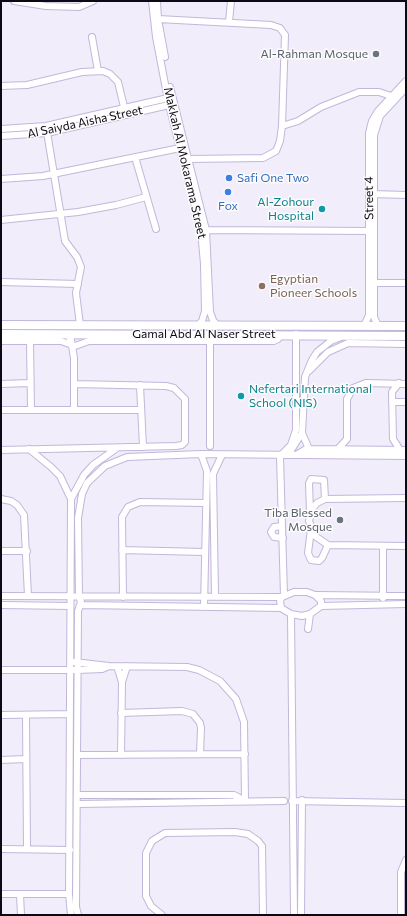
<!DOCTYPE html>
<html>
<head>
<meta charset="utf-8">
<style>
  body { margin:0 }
  #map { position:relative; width:407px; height:916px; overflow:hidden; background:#f1edfb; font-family:Commissioner,sans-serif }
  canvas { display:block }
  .frame { position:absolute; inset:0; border:2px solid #0d0914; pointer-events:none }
</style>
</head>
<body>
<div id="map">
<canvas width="407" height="916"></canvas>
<div class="frame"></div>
</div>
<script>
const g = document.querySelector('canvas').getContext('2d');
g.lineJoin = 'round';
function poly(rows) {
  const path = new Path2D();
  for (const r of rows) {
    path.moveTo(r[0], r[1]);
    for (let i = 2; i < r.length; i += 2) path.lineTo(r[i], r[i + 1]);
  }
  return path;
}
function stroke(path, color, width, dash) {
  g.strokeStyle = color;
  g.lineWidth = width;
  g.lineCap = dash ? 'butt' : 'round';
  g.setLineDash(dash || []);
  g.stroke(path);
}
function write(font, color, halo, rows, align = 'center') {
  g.font = font + ' Commissioner,sans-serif';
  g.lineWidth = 3;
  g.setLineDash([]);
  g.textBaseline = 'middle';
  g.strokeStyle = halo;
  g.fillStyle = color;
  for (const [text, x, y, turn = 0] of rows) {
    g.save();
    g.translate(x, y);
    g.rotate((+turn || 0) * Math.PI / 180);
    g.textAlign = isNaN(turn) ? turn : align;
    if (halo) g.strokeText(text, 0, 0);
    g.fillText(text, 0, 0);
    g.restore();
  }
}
const minor = poly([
  [14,1,46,6,79,7,93,1],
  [152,1,156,37,169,105,201,230,204,264,205,311,202,321,198,325],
  [157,1,158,19,165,57],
  [158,19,271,25,280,28,285,35,282,126,280,141,276,151,263,158,188,159],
  [229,22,231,1],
  [92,37,98,71],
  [1,86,27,85,82,72,103,71,110,74,118,82,125,111],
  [170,87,206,230,210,312,213,320,217,325],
  [46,126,65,241,77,257,81,267,76,293,80,325],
  [282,126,298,121,321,107,359,92,379,92,394,97],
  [1,129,46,126,168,98],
  [1,136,47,133,169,105],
  [135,157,156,229],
  [1,179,43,176,180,148],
  [372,194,406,195],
  [1,220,78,212,116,205,146,197],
  [204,230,373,231],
  [1,282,78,284],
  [370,283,406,283],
  [364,326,369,315,369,133,372,121,378,111,406,81],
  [378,326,374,317,374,135,380,116,406,88],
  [67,334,71,340,74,358,74,410],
  [210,338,210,446],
  [1,341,61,341,75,346,89,341,274,341,278,339,280,335],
  [30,341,31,410],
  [309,371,328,352,348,343,406,344],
  [399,383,392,392,393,439,400,450],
  [1,384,30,383],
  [140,385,143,447],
  [392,402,406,402],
  [1,410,141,410],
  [29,449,51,467,60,476,71,499,69,894,71,915],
  [309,449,302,433,305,377,312,360,317,352,331,341,341,337],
  [338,449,347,439,347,399,353,388,366,383,406,384],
  [1,450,176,446,182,445,185,442,185,399,174,388,166,386,74,384],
  [290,452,302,433],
  [201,454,207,471,204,607],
  [296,455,306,449,406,450],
  [406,498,325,499,317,503,312,509,309,521,315,536,328,545,406,546],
  [1,499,11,501,17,505,24,515,28,596],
  [71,499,84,475,93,465,117,448],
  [310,512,309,483,311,479,324,480,325,499],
  [282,526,274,527,271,532,274,537,283,538],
  [311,529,308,553,311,560,319,561,322,558,328,545],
  [122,550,204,552],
  [1,551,27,551],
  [294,592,307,592,315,595,321,601,321,606,310,614,302,616,291,614,281,608,280,600,282,597,294,592],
  [316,595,406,596],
  [1,596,282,597],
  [215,596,213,474,222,455],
  [284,596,280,456,291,445,296,430,296,334],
  [123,597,122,517,128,507,140,502,206,503],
  [383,598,383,546],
  [1,605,70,606],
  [81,605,281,608],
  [321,606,406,604],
  [291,614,294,915],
  [308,629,310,614],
  [74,662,109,666,187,667,199,670,220,681,236,699,244,722,245,801],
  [117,666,122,682],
  [1,670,78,670,102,669,109,666],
  [121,713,182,711,193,714,200,723,201,728,200,754],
  [1,715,70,714],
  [26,715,27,849],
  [77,755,245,754],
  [121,755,122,682,127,666],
  [1,760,26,759],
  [77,795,234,795,245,801],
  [292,801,406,803],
  [77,804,284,801],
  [1,849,70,850],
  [1,894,69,894],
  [20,894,21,915],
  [78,915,76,907,78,611,81,602,79,596,78,518,82,494,87,483,105,466,127,457,201,454,406,456],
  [162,915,151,906,146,896,146,853,152,841,165,833,235,832,248,834,258,841,262,846,263,915],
  [301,915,302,800],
  [401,915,401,872,406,860]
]);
const major = poly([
  [1,325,406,326],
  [1,334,406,336]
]);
stroke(minor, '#c2b7da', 8);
stroke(major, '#c2b7da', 10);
stroke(minor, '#fff', 6);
stroke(major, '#fff', 8);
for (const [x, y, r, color] of [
  [376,54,4,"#6b7280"],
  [229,178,4,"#3f7fe0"],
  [228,192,4,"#3f7fe0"],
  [322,209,4,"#0f9aa8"],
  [262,286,4,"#8d6e63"],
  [241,396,4,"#0f9aa8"],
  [340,520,4,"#6b7280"]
]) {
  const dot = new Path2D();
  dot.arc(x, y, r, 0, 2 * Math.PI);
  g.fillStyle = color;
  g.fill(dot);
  stroke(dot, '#fcfcfc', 1.5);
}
write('12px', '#5b616d', '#fcfcfc', [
  ["Al-Rahman Mosque",368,54],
  ["Tiba Blessed",332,513],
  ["Mosque",332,527]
], 'right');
write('12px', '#0d0914', '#fcfcfc', [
  ["Al Saiyda Aisha Street",85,122,-12],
  ["Makkah Al Mokarama Street",185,163,77],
  ["Street 4",369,198,-91],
  ["Gamal Abd Al Naser Street",204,334]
]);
write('12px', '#366cbe', '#fcfcfc', [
  ["Safi One Two",237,178],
  ["Fox",228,206,"center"]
], 'left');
write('12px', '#0d838f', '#fcfcfc', [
  ["Al-Zohour",314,202],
  ["Hospital",314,216],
  ["Nefertari International",249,389,"left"],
  ["School (NIS)",249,403,"left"]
], 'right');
write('12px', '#785e54', '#fcfcfc', [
  ["Egyptian",270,279],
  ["Pioneer Schools",270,293]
], 'left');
</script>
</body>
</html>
